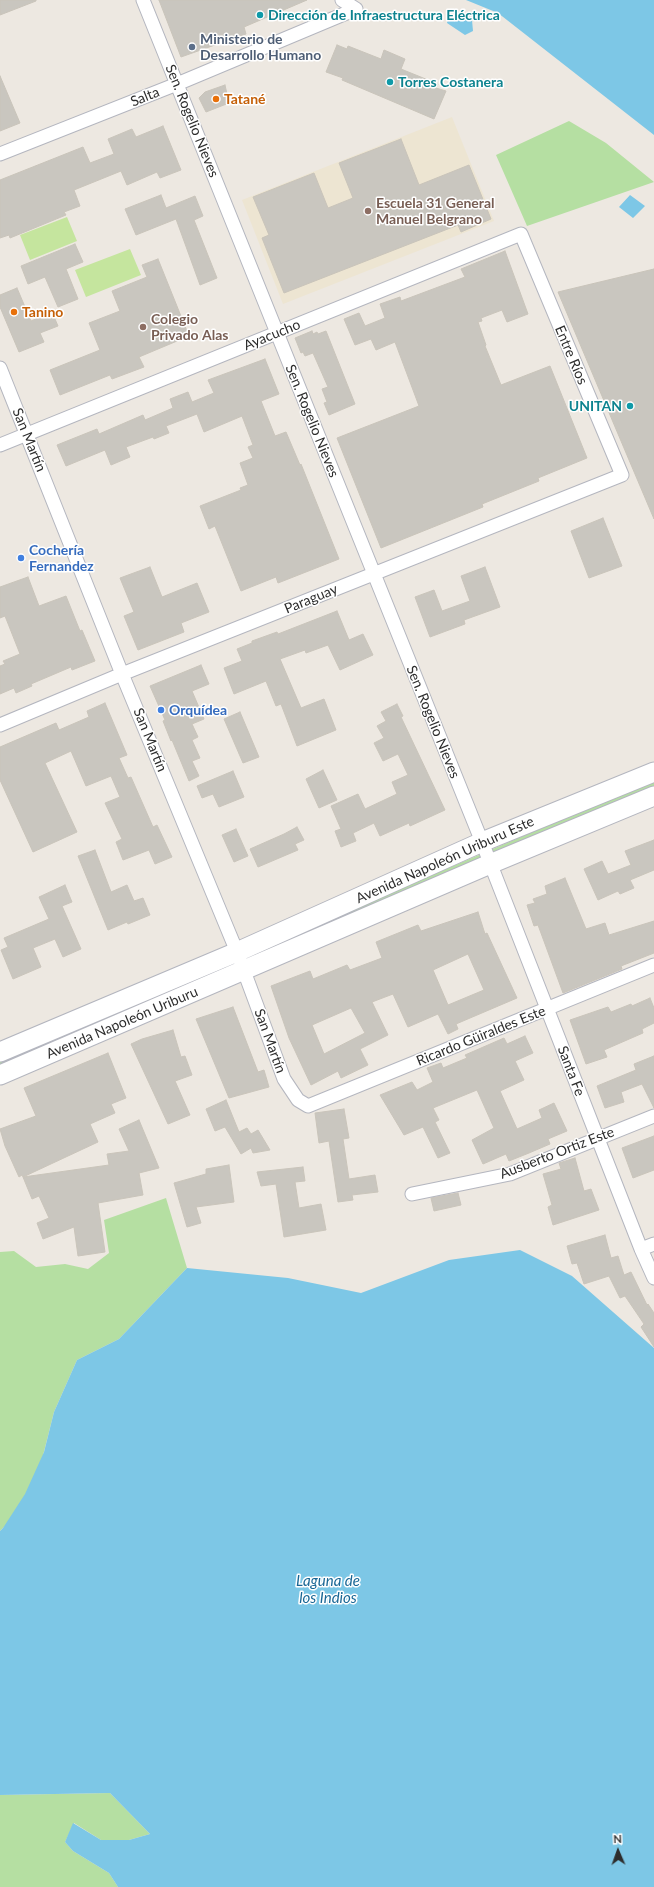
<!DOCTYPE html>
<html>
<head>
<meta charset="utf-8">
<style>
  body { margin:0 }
  #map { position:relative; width:654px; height:1887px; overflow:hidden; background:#ede8e1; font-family:Lato,sans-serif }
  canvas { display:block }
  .north { position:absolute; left:598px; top:1831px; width:40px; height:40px; -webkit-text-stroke:3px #fff; paint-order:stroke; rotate:358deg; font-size:11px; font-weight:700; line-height:16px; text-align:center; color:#2d2d2d }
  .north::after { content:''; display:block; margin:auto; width:14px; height:18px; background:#2d2d2d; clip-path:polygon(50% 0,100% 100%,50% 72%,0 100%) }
</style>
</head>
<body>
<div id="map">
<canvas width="654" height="1887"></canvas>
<div class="north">N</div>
</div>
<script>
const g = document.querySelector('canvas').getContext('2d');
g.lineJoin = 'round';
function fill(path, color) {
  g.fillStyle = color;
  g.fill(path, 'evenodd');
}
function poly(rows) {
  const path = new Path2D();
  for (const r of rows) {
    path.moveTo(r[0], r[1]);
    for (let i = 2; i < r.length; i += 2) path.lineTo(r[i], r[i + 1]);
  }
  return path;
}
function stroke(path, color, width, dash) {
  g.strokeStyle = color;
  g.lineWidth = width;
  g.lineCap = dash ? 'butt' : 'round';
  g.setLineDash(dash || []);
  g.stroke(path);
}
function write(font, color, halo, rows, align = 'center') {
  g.font = font + ' Lato,sans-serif';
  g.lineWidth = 3;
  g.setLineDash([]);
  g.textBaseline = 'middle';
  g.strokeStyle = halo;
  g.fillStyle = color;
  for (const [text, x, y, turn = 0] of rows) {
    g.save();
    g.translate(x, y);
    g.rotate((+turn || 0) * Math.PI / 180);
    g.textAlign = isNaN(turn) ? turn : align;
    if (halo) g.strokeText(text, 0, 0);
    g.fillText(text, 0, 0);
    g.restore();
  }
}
fill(poly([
  [452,117,494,221,283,304,242,200]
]), '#ede5d2');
fill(poly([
  [569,121,606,143,654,182,527,226,496,155],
  [654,780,654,789,0,1067,0,1060],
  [166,1198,187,1268,119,1339,77,1360,54,1412,32,1499,0,1531,0,1252,14,1251,36,1267,65,1264,88,1269,109,1253,104,1220],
  [110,1793,150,1834,129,1840,101,1840,74,1823,65,1842,73,1851,109,1873,118,1887,0,1887,0,1795]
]), '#b5dfa2');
fill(poly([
  [67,217,77,241,30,260,20,235],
  [130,249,141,275,86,297,75,270]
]), '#c5e59e');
fill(poly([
  [466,0,654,0,654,135,498,13],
  [449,14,472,20,473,31,465,35,447,23],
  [630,195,645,206,633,218,619,207],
  [520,1250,572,1276,654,1348,654,1887,118,1887,109,1873,73,1851,65,1842,73,1823,101,1840,129,1840,150,1834,110,1793,0,1795,0,1531,3,1528,25,1494,44,1452,54,1412,77,1360,119,1339,187,1268,288,1278,361,1293,449,1260]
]), '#7dc7e6');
const building = poly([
  [0,0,36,0,36,1,0,15,0,0],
  [159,0,307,0,244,27,246,34,181,57,159,0],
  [337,45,347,49,348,46,381,59,384,50,405,59,401,69,438,84,436,88,446,91,434,119,342,80,343,78,326,72,337,45],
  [0,76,20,123,0,131,0,76],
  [225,85,229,103,206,112,199,98,205,92,225,85],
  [163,126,181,170,160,178,157,172,127,185,121,171,74,190,80,206,64,212,66,215,10,238,9,235,0,238,0,180,83,147,90,163,114,154,108,139,132,129,136,137,163,126],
  [401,139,419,185,469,165,491,219,461,232,458,225,284,293,262,238,269,235,253,197,314,173,328,208,353,198,339,163,401,139],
  [161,195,166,208,195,196,203,216,194,220,217,278,200,285,176,219,136,235,125,209,161,195],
  [75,244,83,262,66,269,78,299,58,307,45,277,28,284,21,266,75,244],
  [505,251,528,314,507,322,502,310,481,318,482,321,478,322,486,345,485,346,501,385,550,366,587,458,538,478,539,481,482,504,483,507,381,548,337,438,419,406,395,342,376,350,371,339,355,345,344,319,359,313,365,326,385,318,380,304,400,297,401,301,465,277,461,269,505,251],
  [158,259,189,336,139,357,144,367,112,379,110,375,60,395,50,370,100,350,89,323,120,311,112,291,147,277,142,265,158,259],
  [654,269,654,519,558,292,654,269],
  [17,288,31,321,52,312,58,326,40,333,44,342,19,352,0,307,0,295,17,288],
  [312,331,313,334,317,332,318,334,326,331,355,404,329,415,324,403,327,402,322,389,328,387,313,353,305,356,303,352,301,353,295,338,312,331],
  [265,359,279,394,261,401,275,436,286,432,300,465,301,464,339,559,278,583,276,577,241,591,215,526,209,529,200,506,241,490,240,488,248,485,240,463,253,458,248,447,253,445,242,416,204,432,197,414,166,426,169,433,154,439,153,437,126,447,130,457,111,465,105,450,66,466,57,445,97,429,99,434,143,415,145,420,173,408,170,399,188,392,192,402,214,393,208,380,265,359],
  [603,518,622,566,589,578,571,531,603,518],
  [150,567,162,597,197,583,209,612,181,623,184,632,138,650,124,616,134,612,120,578,150,567],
  [485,567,500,607,464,620,465,624,430,637,415,597,434,590,442,611,470,601,461,576,485,567],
  [28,577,39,606,66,596,80,631,82,630,95,661,72,670,71,667,31,684,32,686,16,693,14,688,0,694,0,666,5,664,3,661,20,654,5,616,0,618,0,587,28,577],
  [337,611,349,640,363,634,373,655,340,670,328,645,306,653,305,650,280,659,301,708,324,699,336,730,297,746,281,704,276,706,266,681,234,694,224,668,242,661,237,649,252,643,252,641,277,632,278,634,337,611],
  [201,665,209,684,192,691,204,719,192,724,198,737,192,740,200,758,192,761,199,776,189,781,172,740,171,741,163,721,165,720,150,686,201,665],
  [105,703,127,755,119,758,128,778,131,777,153,827,157,825,172,857,155,864,149,850,123,860,116,842,122,839,105,803,120,797,111,776,86,786,71,751,45,763,77,832,33,852,0,780,0,747,56,723,59,730,89,717,87,711,105,703],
  [397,704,403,716,401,717,445,810,410,826,409,823,380,836,374,823,353,833,356,841,341,847,335,831,341,829,331,806,358,794,365,809,397,794,392,782,408,775,398,754,383,761,374,743,384,738,377,726,386,721,381,712,397,704],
  [240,712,259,757,243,763,224,719,240,712],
  [323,770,337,800,319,808,306,779,323,770],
  [233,771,244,797,219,807,213,794,202,798,197,786,233,771],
  [297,827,304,840,295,844,298,850,258,867,250,849,284,834,297,827],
  [236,829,248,856,234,862,222,835,236,829],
  [654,840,654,870,630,880,634,888,620,894,618,891,598,900,584,869,602,861,608,874,631,865,625,851,654,840],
  [95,850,111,892,127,885,134,901,143,898,150,915,128,924,127,922,108,930,78,856,95,850],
  [565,878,586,929,605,923,609,935,654,921,654,953,621,966,622,969,563,993,538,925,534,926,527,905,535,903,533,899,547,894,545,886,565,878],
  [65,885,72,902,62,906,81,949,63,957,55,939,33,948,41,967,13,979,1,950,8,947,4,938,49,919,39,897,65,885],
  [478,912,485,934,487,933,517,998,456,1024,458,1029,448,1034,438,1014,408,1027,393,994,372,1002,388,1035,360,1049,368,1065,341,1078,338,1071,311,1085,289,1038,271,986,310,971,313,979,347,965,350,970,382,958,376,942,418,925,421,931,478,912],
  [468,954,484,990,448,1005,433,970,468,954],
  [351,1008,365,1033,324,1054,312,1025,351,1008],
  [650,998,654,1008,654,1023,642,1029,643,1033,604,1050,607,1057,586,1064,570,1020,608,1007,611,1012,631,1004,632,1006,650,998],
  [233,1007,258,1072,264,1070,269,1087,229,1098,196,1019,233,1007],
  [173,1030,181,1057,185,1056,192,1075,175,1081,190,1115,168,1124,131,1044,142,1039,173,1030],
  [525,1036,533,1053,515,1061,524,1080,500,1091,517,1129,542,1118,539,1110,554,1103,567,1131,548,1139,550,1144,529,1153,509,1161,506,1154,483,1164,472,1140,494,1128,477,1090,433,1108,439,1120,435,1122,450,1153,438,1158,423,1127,404,1135,380,1095,412,1082,417,1090,433,1082,427,1068,441,1063,443,1068,467,1058,465,1055,504,1038,507,1044,525,1036],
  [108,1053,126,1098,111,1104,115,1113,90,1124,98,1142,23,1177,22,1175,19,1177,5,1146,0,1129,36,1116,24,1088,108,1053],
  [654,1056,654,1108,642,1084,621,1092,624,1102,605,1108,597,1086,636,1070,634,1064,654,1056],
  [226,1100,239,1132,247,1128,251,1134,258,1130,270,1150,253,1153,251,1148,241,1154,225,1127,215,1131,206,1109,226,1100],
  [344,1109,349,1138,343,1139,349,1179,375,1175,378,1192,352,1195,353,1200,338,1202,329,1141,319,1143,315,1113,344,1109],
  [139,1120,159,1168,139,1173,143,1195,98,1203,105,1252,78,1256,74,1227,43,1239,37,1223,49,1218,39,1196,32,1199,23,1177,109,1165,107,1154,129,1151,119,1129,139,1120],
  [654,1136,654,1170,633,1178,622,1148,654,1136],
  [575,1158,584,1191,591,1189,599,1210,553,1225,548,1207,552,1205,543,1174,561,1169,559,1163,575,1158],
  [229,1165,234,1202,196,1207,201,1223,187,1227,174,1183,206,1174,206,1169,229,1165],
  [303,1167,305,1181,295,1182,299,1208,321,1204,326,1230,284,1237,276,1184,261,1186,257,1172,303,1167],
  [458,1193,461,1205,434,1211,431,1198,458,1193],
  [605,1235,611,1258,618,1256,624,1275,631,1272,647,1305,648,1304,654,1313,654,1347,641,1327,644,1324,625,1296,620,1298,609,1276,584,1284,577,1263,572,1264,567,1246,605,1235]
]);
fill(building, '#c9c6bf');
stroke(building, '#c9c4ba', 1);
const minor = poly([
  [143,0,482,842,641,1249,654,1278],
  [342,0,356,9],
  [0,154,177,84,356,9],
  [0,368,122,674,237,952,284,1079,298,1100,308,1106,654,965],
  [0,445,521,234,622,475,122,674,0,725],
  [412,1194,510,1174,654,1116],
  [641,1249,654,1244]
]);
const secondary = poly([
  [0,1052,237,952,482,842,654,772],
  [0,1075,490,864,654,796]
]);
stroke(minor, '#b4b6bf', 15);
stroke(secondary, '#b4b6bf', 21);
stroke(minor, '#fff', 13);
stroke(secondary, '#fff', 19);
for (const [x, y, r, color] of [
  [260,15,4,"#0f9aa8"],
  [192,47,4,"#5c6f8a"],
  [390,82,4,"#0f9aa8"],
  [216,99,4,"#e8710a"],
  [368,211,4,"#8d6e63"],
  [14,312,4,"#e8710a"],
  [143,327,4,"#8d6e63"],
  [630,406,4,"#0f9aa8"],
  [21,558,4,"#3f7fe0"],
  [161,710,4,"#3f7fe0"]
]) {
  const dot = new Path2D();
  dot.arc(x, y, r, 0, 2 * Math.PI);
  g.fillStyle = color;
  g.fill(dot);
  stroke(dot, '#fff', 1.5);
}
write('bold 14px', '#0d838f', '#fff', [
  ["Dirección de Infraestructura Eléctrica",268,15],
  ["Torres Costanera",398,82],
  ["UNITAN",622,406,"right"]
], 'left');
write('bold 14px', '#4e5e75', '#fff', [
  ["Ministerio de",200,39],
  ["Desarrollo Humano",200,55]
], 'left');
write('14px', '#2d2d2d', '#fff', [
  ["Salta",145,97,-22],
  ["Sen. Rogelio Nieves",192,121,68],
  ["Ayacucho",272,335,-22],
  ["Entre Ríos",571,355,67],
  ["Sen. Rogelio Nieves",312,421,68],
  ["San Martín",29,440,68],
  ["Paraguay",311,599,-22],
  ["Sen. Rogelio Nieves",433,722,68],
  ["San Martín",150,740,68],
  ["Avenida Napoleón Uriburu Este",445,860,-24],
  ["Avenida Napoleón Uriburu",122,1023,-23],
  ["Ricardo Güiraldes Este",481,1036,-22],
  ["San Martín",270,1041,70],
  ["Santa Fe",571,1071,69],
  ["Ausberto Ortiz Este",557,1153,-21]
]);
write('bold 14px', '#c56008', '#fff', [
  ["Tatané",224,99],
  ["Tanino",22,312]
], 'left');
write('bold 14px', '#785e54', '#fff', [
  ["Escuela 31 General",376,203],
  ["Manuel Belgrano",376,219],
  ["Colegio",151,319],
  ["Privado Alas",151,335]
], 'left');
write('bold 14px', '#366cbe', '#fff', [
  ["Cochería",29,550],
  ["Fernandez",29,566],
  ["Orquídea",169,710]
], 'left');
write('italic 15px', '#186695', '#fff', [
  ["Laguna de",328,1581],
  ["los Indios",328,1598]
]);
</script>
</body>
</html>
